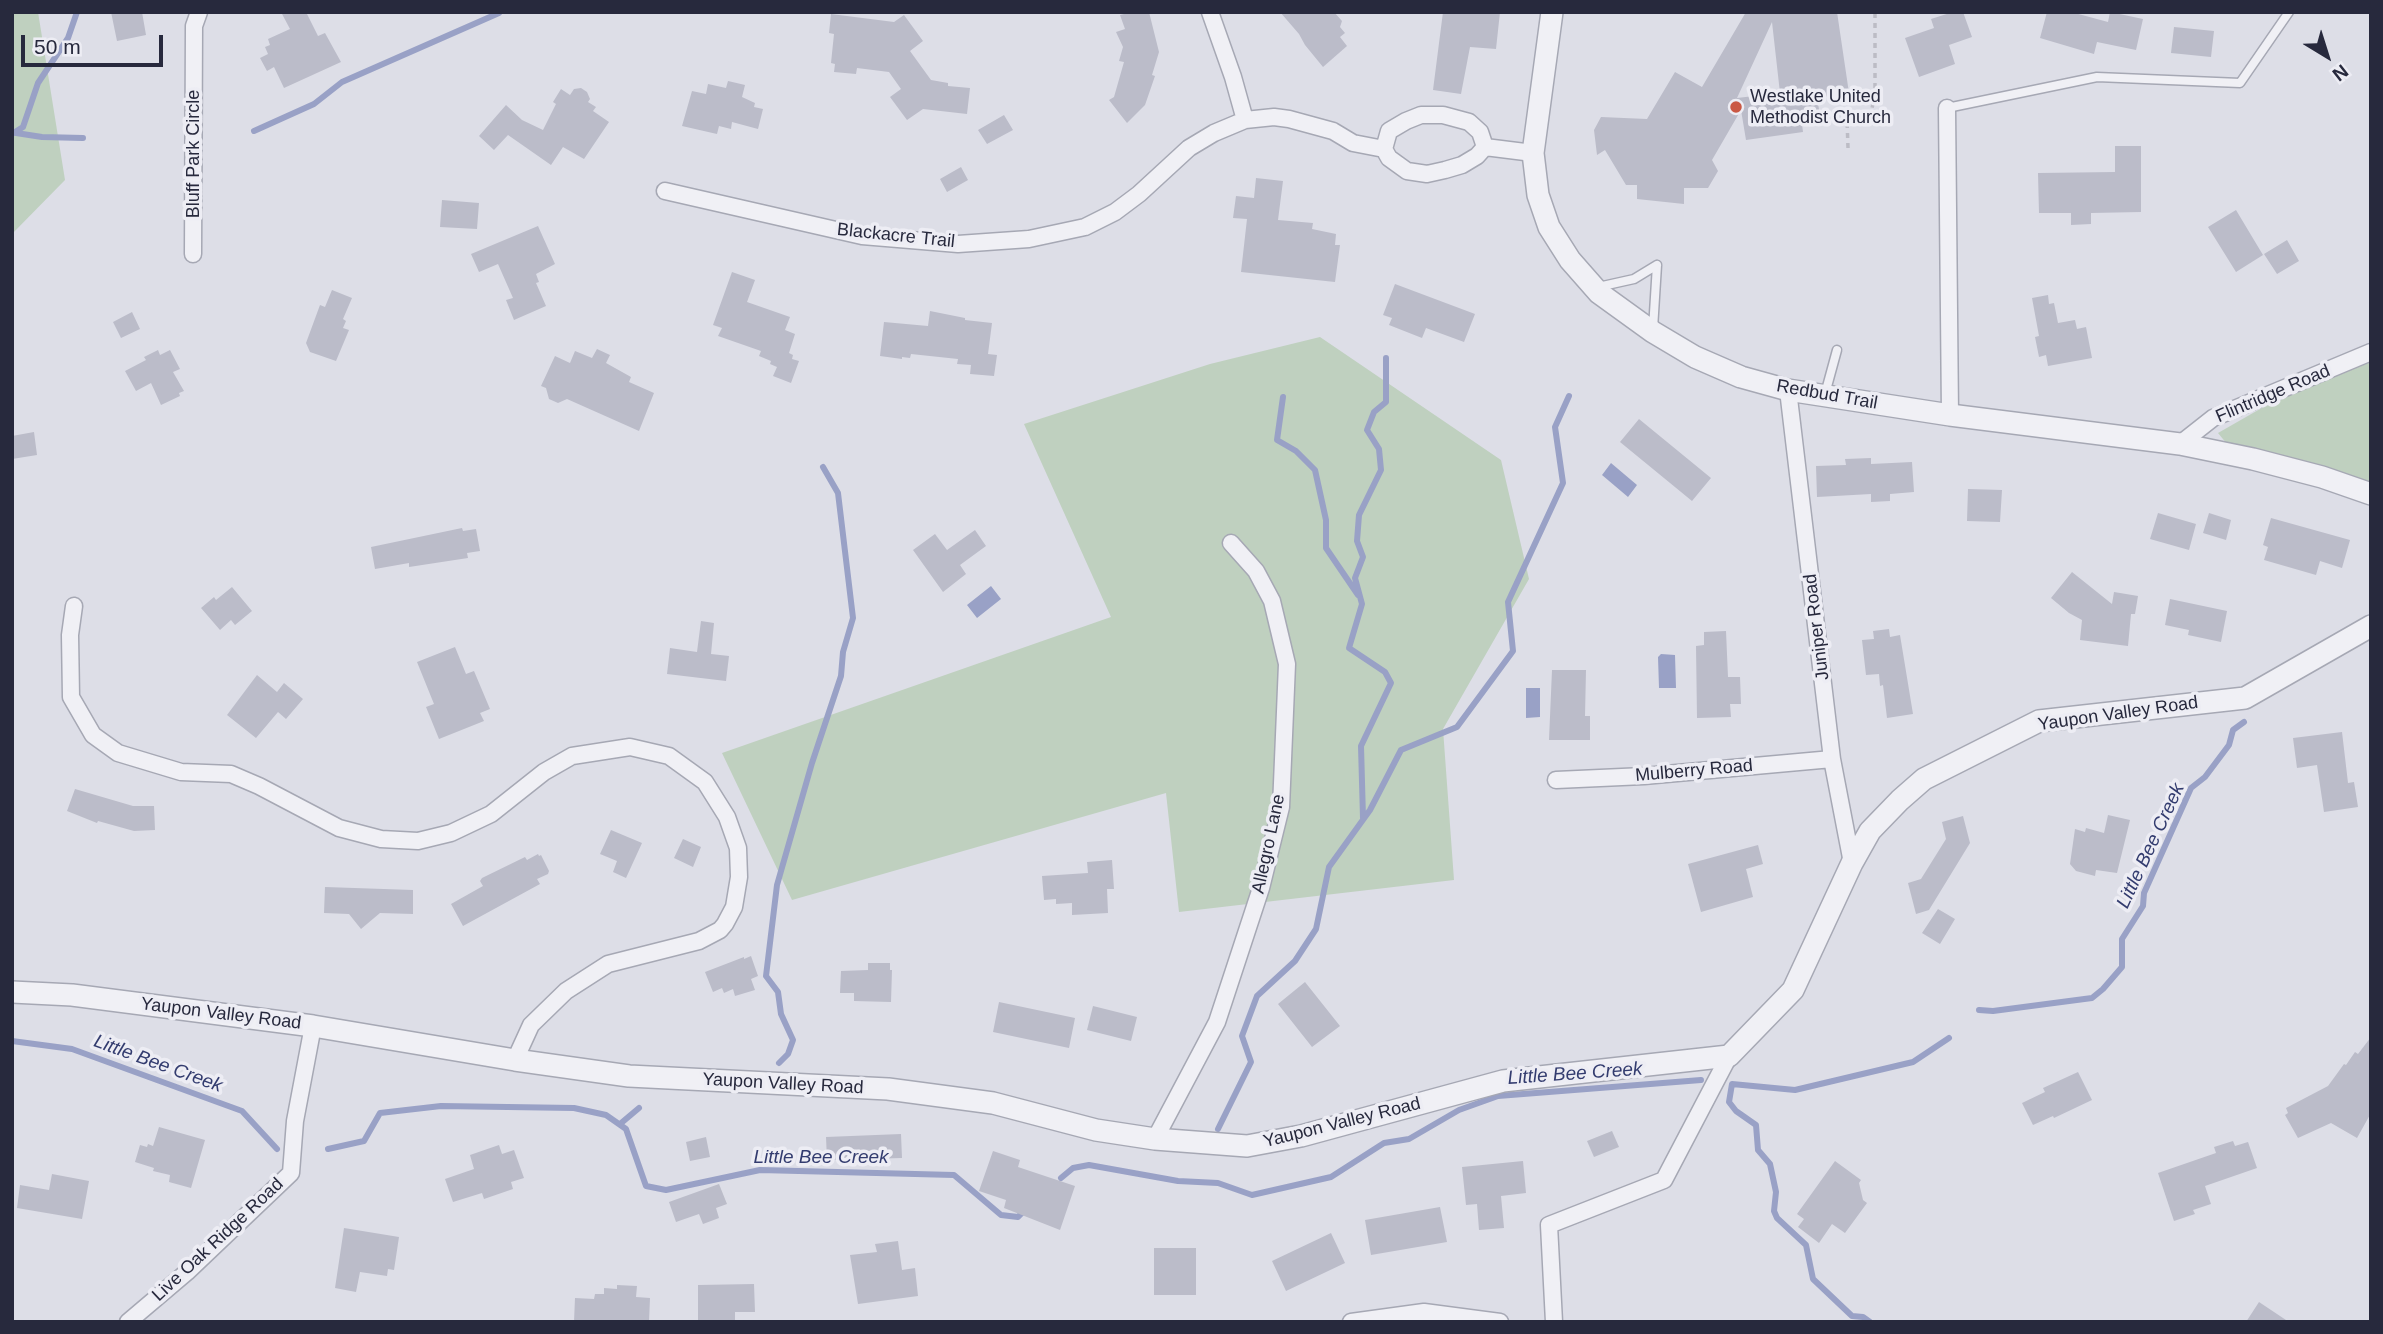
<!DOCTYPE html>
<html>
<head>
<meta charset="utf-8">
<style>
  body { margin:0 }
  #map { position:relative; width:2383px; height:1334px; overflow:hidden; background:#dddee7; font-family:Helvetica,sans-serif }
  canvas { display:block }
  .frame { position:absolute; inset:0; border:14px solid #27293d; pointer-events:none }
  .north { position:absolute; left:2292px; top:21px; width:70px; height:70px; -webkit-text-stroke:5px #ededf4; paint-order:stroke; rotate:142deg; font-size:19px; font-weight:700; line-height:28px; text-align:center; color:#27293d }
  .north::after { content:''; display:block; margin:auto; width:24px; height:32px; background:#27293d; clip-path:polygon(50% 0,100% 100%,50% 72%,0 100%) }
  .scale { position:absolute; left:21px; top:35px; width:142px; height:32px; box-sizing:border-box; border:4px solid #27293d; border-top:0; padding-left:9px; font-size:21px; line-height:24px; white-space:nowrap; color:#27293d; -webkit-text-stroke:5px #ededf4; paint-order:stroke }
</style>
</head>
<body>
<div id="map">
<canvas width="2383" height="1334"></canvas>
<div class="frame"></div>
<div class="north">N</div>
<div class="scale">50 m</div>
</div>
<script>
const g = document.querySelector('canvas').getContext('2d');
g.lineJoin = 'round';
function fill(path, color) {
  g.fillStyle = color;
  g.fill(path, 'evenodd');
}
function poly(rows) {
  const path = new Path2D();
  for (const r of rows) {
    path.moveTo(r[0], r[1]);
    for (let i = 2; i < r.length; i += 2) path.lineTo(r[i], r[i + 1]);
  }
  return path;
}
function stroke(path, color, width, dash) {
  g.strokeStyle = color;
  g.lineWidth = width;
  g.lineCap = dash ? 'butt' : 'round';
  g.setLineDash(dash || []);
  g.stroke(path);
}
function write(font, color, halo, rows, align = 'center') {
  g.font = font + ' Helvetica,sans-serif';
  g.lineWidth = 7;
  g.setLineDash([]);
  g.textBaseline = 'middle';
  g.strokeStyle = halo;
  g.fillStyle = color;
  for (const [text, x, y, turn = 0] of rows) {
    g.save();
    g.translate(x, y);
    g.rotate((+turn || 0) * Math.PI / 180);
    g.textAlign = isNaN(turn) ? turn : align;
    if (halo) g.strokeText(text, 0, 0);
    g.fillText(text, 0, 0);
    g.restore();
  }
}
fill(poly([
  [12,12,38,12,65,180,12,234],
  [1320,337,1501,460,1529,579,1443,729,1454,880,1179,912,1166,793,792,900,722,753,1111,617,1024,424,1210,364],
  [2371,362,2371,485,2227,444,2218,433,2274,401]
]), '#bfd0bf');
fill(poly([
  [1611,463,1637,485,1628,497,1602,475],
  [991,586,1001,599,977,618,967,605],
  [1661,654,1675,655,1676,688,1659,688,1658,657],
  [1526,688,1540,688,1540,717,1526,718]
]), '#99a1c6');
stroke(poly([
  [254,131,314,104,342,82,499,13],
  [16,133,42,137,83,138],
  [12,134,23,127,38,83,68,38,77,12],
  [1283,397,1277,440,1296,451,1315,470,1326,520,1326,548,1358,595],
  [1363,818,1361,746,1391,683,1385,672,1349,648,1362,604,1355,578,1363,557,1357,541,1359,515,1381,470,1379,449,1367,430,1374,412,1386,402,1386,358],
  [1979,1010,1993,1011,2092,998,2103,989,2122,967,2122,939,2143,906,2144,893,2191,788,2205,777,2229,745,2233,730,2244,722],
  [12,1041,72,1049,242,1111,277,1149],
  [779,1063,788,1054,793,1040,781,1014,778,992,766,976,777,885,812,763,841,676,843,652,853,618,838,493,823,467],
  [620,1124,639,1108],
  [1218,1129,1251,1062,1242,1036,1257,996,1295,961,1316,929,1329,867,1370,810,1401,750,1457,727,1513,651,1508,602,1563,483,1555,427,1569,396],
  [328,1149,364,1141,380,1113,441,1106,574,1108,606,1115,626,1129,646,1186,666,1190,760,1170,954,1175,1001,1215,1018,1217,1025,1210],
  [1061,1178,1073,1168,1089,1165,1178,1181,1218,1183,1252,1195,1331,1177,1384,1143,1409,1139,1459,1110,1498,1096,1701,1080],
  [1870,1322,1863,1317,1852,1316,1813,1279,1806,1245,1777,1218,1774,1211,1776,1192,1770,1164,1758,1150,1756,1125,1736,1111,1729,1102,1732,1084,1795,1090,1913,1062,1949,1038]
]), '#99a1c6', 6);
fill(poly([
  [111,12,142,12,146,35,117,41],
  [281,12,306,12,318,36,325,33,341,62,284,88,274,67,267,71,260,58,268,54,265,47,270,45,268,39,290,29],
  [1132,12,1149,12,1159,52,1152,75,1155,76,1145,105,1127,123,1109,100,1114,97,1124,62,1119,61,1123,47,1116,32,1125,29,1120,15],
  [1280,12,1334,12,1342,21,1340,27,1345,33,1340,37,1347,46,1323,67,1305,45,1299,34],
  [1443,12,1500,12,1496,49,1470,47,1461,94,1433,90],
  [1746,12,1837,12,1849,93,1817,98,1820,115,1801,117,1803,132,1746,140,1741,110,1712,160,1718,171,1708,188,1684,188,1684,204,1637,199,1637,185,1626,185,1605,150,1597,155,1594,130,1601,117,1647,119,1675,72,1702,87],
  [1772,22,1780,93,1737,98],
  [1953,12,1963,12,1972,37,1949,45,1955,64,1919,77,1905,38,1934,28,1931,19],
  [2047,12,2071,12,2108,22,2110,12,2143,19,2136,50,2097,42,2094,54,2040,38],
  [831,14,894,22,904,15,923,41,910,51,931,80,948,83,948,86,970,88,967,114,923,109,907,120,890,97,901,89,889,72,857,68,856,74,834,72,835,64,831,63,834,34,829,33],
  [2174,27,2214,31,2211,57,2171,53],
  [728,81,745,85,742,97,755,103,754,107,763,109,758,129,732,122,731,129,719,126,717,134,682,126,692,91,706,94,708,84,726,88],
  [581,88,587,92,590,99,588,102,596,107,593,111,609,122,584,159,563,147,551,165,508,135,494,150,479,136,506,105,522,120,543,130,556,104,553,102,561,89,570,95,574,89],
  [1004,115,1013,130,987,144,978,130],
  [2115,146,2141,146,2141,212,2091,213,2091,224,2071,225,2071,213,2039,213,2038,173,2115,172],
  [961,167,968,180,947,192,940,179],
  [1256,178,1283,181,1278,220,1313,223,1312,229,1336,234,1335,245,1340,245,1335,282,1241,272,1247,219,1233,218,1236,196,1254,198],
  [442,200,479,203,477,229,440,227],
  [2236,210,2263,255,2236,272,2208,227],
  [538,226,555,264,536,274,539,282,536,283,546,306,514,320,506,300,513,298,498,264,479,272,471,254],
  [2287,240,2299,261,2277,274,2264,254],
  [732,272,755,280,747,302,790,317,785,330,795,334,789,353,793,355,792,359,799,361,791,383,773,376,777,367,770,364,771,361,759,356,761,351,718,336,722,328,713,325],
  [1395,284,1475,314,1464,342,1426,328,1422,338,1389,325,1392,318,1383,315],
  [332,290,352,298,343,319,346,321,343,328,349,330,336,361,310,352,306,343,320,305,325,307],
  [2048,295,2049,304,2054,303,2058,323,2075,320,2077,329,2086,327,2092,358,2048,366,2046,355,2039,357,2035,337,2039,336,2032,298],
  [930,311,965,318,965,320,992,323,988,354,997,355,994,376,970,374,971,365,957,364,958,359,911,354,910,358,902,357,902,359,880,356,884,322,928,326],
  [132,312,140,329,121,338,113,322],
  [597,349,610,355,606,363,631,377,629,382,654,393,639,431,567,399,558,403,549,399,546,388,541,386,555,356,570,363,575,351,592,358],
  [158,350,160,355,170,350,180,369,173,372,184,391,179,393,180,396,161,405,151,383,136,391,125,371,146,360,144,357],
  [1639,419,1711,478,1692,501,1620,442],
  [34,432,37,455,12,459,12,436],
  [1871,458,1871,464,1912,462,1914,492,1890,494,1890,501,1871,502,1871,494,1817,497,1816,466,1846,465,1845,459],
  [1968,489,2002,490,2000,522,1967,521],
  [2158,513,2196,524,2189,550,2150,539],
  [2209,513,2231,520,2226,540,2203,533],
  [2271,518,2350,540,2342,568,2320,561,2316,575,2264,560,2268,547,2263,545],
  [462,528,463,531,476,529,480,551,467,553,468,558,409,567,409,563,375,569,371,547],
  [975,530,986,546,960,565,966,574,943,592,913,550,935,534,947,550],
  [2072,572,2112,604,2114,592,2138,596,2135,614,2131,614,2128,646,2080,640,2082,620,2069,613,2051,598],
  [232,587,252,611,235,625,231,620,220,630,201,608,214,597,216,600],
  [2170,599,2227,611,2221,642,2188,635,2189,630,2165,625],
  [701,621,714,623,711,654,729,656,726,681,667,674,670,648,697,652],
  [1889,629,1890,637,1900,635,1913,714,1887,718,1883,685,1880,686,1879,674,1866,675,1862,640,1874,639,1873,631],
  [1726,631,1728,677,1740,677,1741,704,1730,704,1731,717,1697,718,1696,646,1704,645,1704,632],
  [455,647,466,674,474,671,490,709,480,713,484,721,439,739,426,707,434,704,417,662],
  [1552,670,1586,670,1585,716,1590,716,1590,740,1549,740],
  [257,675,277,692,284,683,303,699,286,719,278,712,256,738,227,715],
  [2342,732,2348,783,2354,782,2358,807,2324,812,2317,765,2297,768,2293,738],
  [75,789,133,806,154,806,155,830,134,831,98,821,97,823,67,811],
  [2108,815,2130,820,2117,873,2096,870,2095,876,2076,871,2070,864,2075,829,2085,832,2086,828,2104,833],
  [1963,816,1970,843,1929,910,1916,914,1908,883,1921,879,1946,839,1942,822],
  [611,830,642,843,626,878,613,872,617,861,600,854],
  [683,839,701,847,693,867,674,858],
  [1758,845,1763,864,1746,869,1753,897,1701,912,1688,864],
  [538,854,539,856,541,855,549,871,548,874,537,879,540,884,463,926,451,904,483,886,480,881,482,878,525,857,527,860],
  [1112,860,1114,889,1107,889,1108,913,1072,915,1072,903,1056,904,1056,899,1044,900,1042,876,1088,873,1087,862],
  [325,887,413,890,413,914,380,913,361,929,349,914,324,913],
  [1938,909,1955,919,1940,944,1922,933],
  [751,956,758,976,751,979,755,990,735,996,733,989,724,993,722,988,713,992,705,972,744,957,744,959],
  [868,963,890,963,890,970,892,970,891,1002,854,1001,854,993,840,993,841,971,868,970],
  [1305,982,1340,1026,1312,1047,1278,1004],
  [999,1002,1075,1018,1069,1048,993,1032],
  [1093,1006,1137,1017,1131,1041,1087,1030],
  [2371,1037,2371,1113,2357,1138,2331,1123,2298,1138,2285,1115,2288,1113,2286,1108,2328,1086,2344,1064,2346,1065,2355,1052,2358,1054],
  [2078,1072,2092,1100,2054,1118,2053,1116,2033,1125,2022,1103,2045,1092,2043,1088],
  [159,1127,205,1140,191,1188,169,1182,170,1175,153,1171,154,1168,135,1162,140,1145,147,1147,148,1144,153,1146],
  [1612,1131,1619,1147,1594,1157,1587,1141],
  [901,1134,902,1158,827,1160,826,1137],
  [706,1137,710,1157,690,1161,686,1142],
  [2233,1141,2235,1146,2248,1142,2257,1168,2205,1186,2211,1204,2193,1210,2195,1214,2174,1221,2158,1173,2216,1153,2214,1147],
  [499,1145,502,1154,514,1150,524,1178,511,1182,513,1189,484,1199,482,1193,453,1202,445,1179,474,1169,470,1155],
  [993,1151,1020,1160,1018,1167,1075,1186,1060,1230,1004,1208,1006,1200,979,1191],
  [1523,1161,1526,1193,1501,1196,1504,1228,1479,1230,1477,1204,1466,1205,1462,1167],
  [1835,1161,1861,1180,1859,1183,1863,1200,1867,1203,1845,1233,1832,1224,1819,1243,1798,1227,1804,1219,1797,1214],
  [52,1174,89,1181,82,1219,17,1208,20,1185,49,1190],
  [719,1184,727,1204,716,1208,719,1218,703,1224,699,1214,676,1222,669,1202],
  [1440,1207,1447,1242,1371,1255,1365,1220],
  [344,1228,399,1237,394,1270,388,1269,387,1276,360,1272,356,1292,335,1288],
  [1331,1233,1345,1263,1286,1291,1272,1261],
  [898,1241,902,1270,915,1268,918,1296,858,1304,850,1255,877,1252,875,1244],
  [1154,1248,1196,1248,1196,1295,1154,1295],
  [754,1284,755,1312,735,1312,735,1322,698,1322,698,1285],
  [617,1285,637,1286,636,1297,650,1298,649,1322,574,1322,575,1298,594,1299,595,1294,604,1294,604,1288,617,1289],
  [2259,1302,2289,1322,2246,1322]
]), '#bbbcc9');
const service = poly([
  [1947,108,2097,77,2240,83,2289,12],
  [1598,287,1634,279,1657,265],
  [1653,329,1657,265],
  [1825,394,1837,350]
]);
const minor = poly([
  [1210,12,1233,77,1245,120],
  [1947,108,1950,415],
  [1421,115,1443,115,1469,122,1480,132,1485,147,1477,156,1462,165,1445,170,1427,174,1407,171,1389,158,1384,149,1389,131,1406,121,1421,115],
  [1485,147,1533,153],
  [665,191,862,236,958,244,1029,239,1085,227,1115,212,1139,194,1189,148,1214,133,1245,120,1274,117,1289,119,1333,131,1353,143,1384,149],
  [193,254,194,26,199,12],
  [1788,390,1832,759,1852,863],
  [2180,444,2213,418,2371,352],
  [74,606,70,635,71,697,93,735,118,753,181,772,231,774,259,786,339,828,381,839,418,841,451,833,491,814,544,772,572,756,630,747,669,756,705,782,727,817,738,848,739,877,734,907,725,924,720,930,699,941,608,964,566,991,531,1025,515,1060],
  [1556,780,1644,776,1832,759],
  [1155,1139,1217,1022,1261,888,1281,807,1287,664,1272,601,1256,571,1231,543],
  [128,1322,187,1272,291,1173,295,1121,313,1026],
  [1351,1322,1424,1312,1500,1322],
  [1554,1322,1549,1225,1664,1180,1729,1056]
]);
const tertiary = poly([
  [1552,12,1533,153,1538,195,1549,227,1570,260,1599,293,1653,332,1695,357,1741,377,1788,390,1950,415,2180,444,2253,459,2322,477,2371,494],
  [12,992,72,995,313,1026,515,1060,629,1076,888,1089,993,1103,1096,1130,1155,1139,1247,1146,1301,1136,1503,1081,1729,1056,1793,990,1852,863,1870,831,1900,800,1924,779,2039,721,2245,698,2371,626]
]);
stroke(service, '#a6a8b4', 11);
stroke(minor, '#a6a8b4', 19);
stroke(tertiary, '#a6a8b4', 24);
stroke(poly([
  [1848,148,1847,119,1870,115,1875,97,1875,12]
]), '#bcbcc5', 3.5, [5, 5]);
stroke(service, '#f0f0f5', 8);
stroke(minor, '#f0f0f5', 16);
stroke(tertiary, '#f0f0f5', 21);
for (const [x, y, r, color] of [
  [1736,107,7,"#ca5844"]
]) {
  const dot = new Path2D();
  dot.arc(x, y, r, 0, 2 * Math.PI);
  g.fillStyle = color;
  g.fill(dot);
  stroke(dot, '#ededf4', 2.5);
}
write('18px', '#27293d', '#ededf4', [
  ["Westlake United",1750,97],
  ["Methodist Church",1750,118]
], 'left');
write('18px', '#27293d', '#ededf4', [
  ["Bluff Park Circle",194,154,-90],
  ["Blackacre Trail",896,236,6],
  ["Flintridge Road",2273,394,-23],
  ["Redbud Trail",1827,395,10],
  ["Juniper Road",1817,627,-97],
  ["Yaupon Valley Road",2118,714,-8],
  ["Mulberry Road",1694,771,-5],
  ["Allegro Lane",1269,844,-78],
  ["Yaupon Valley Road",221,1014,7],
  ["Yaupon Valley Road",783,1084,3],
  ["Yaupon Valley Road",1342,1123,-14],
  ["Live Oak Ridge Road",218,1240,-43]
]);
write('italic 19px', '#333c6f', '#ededf4', [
  ["Little Bee Creek",2151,846,-65],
  ["Little Bee Creek",158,1064,20],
  ["Little Bee Creek",1575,1074,-4],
  ["Little Bee Creek",821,1158]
]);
</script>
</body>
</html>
